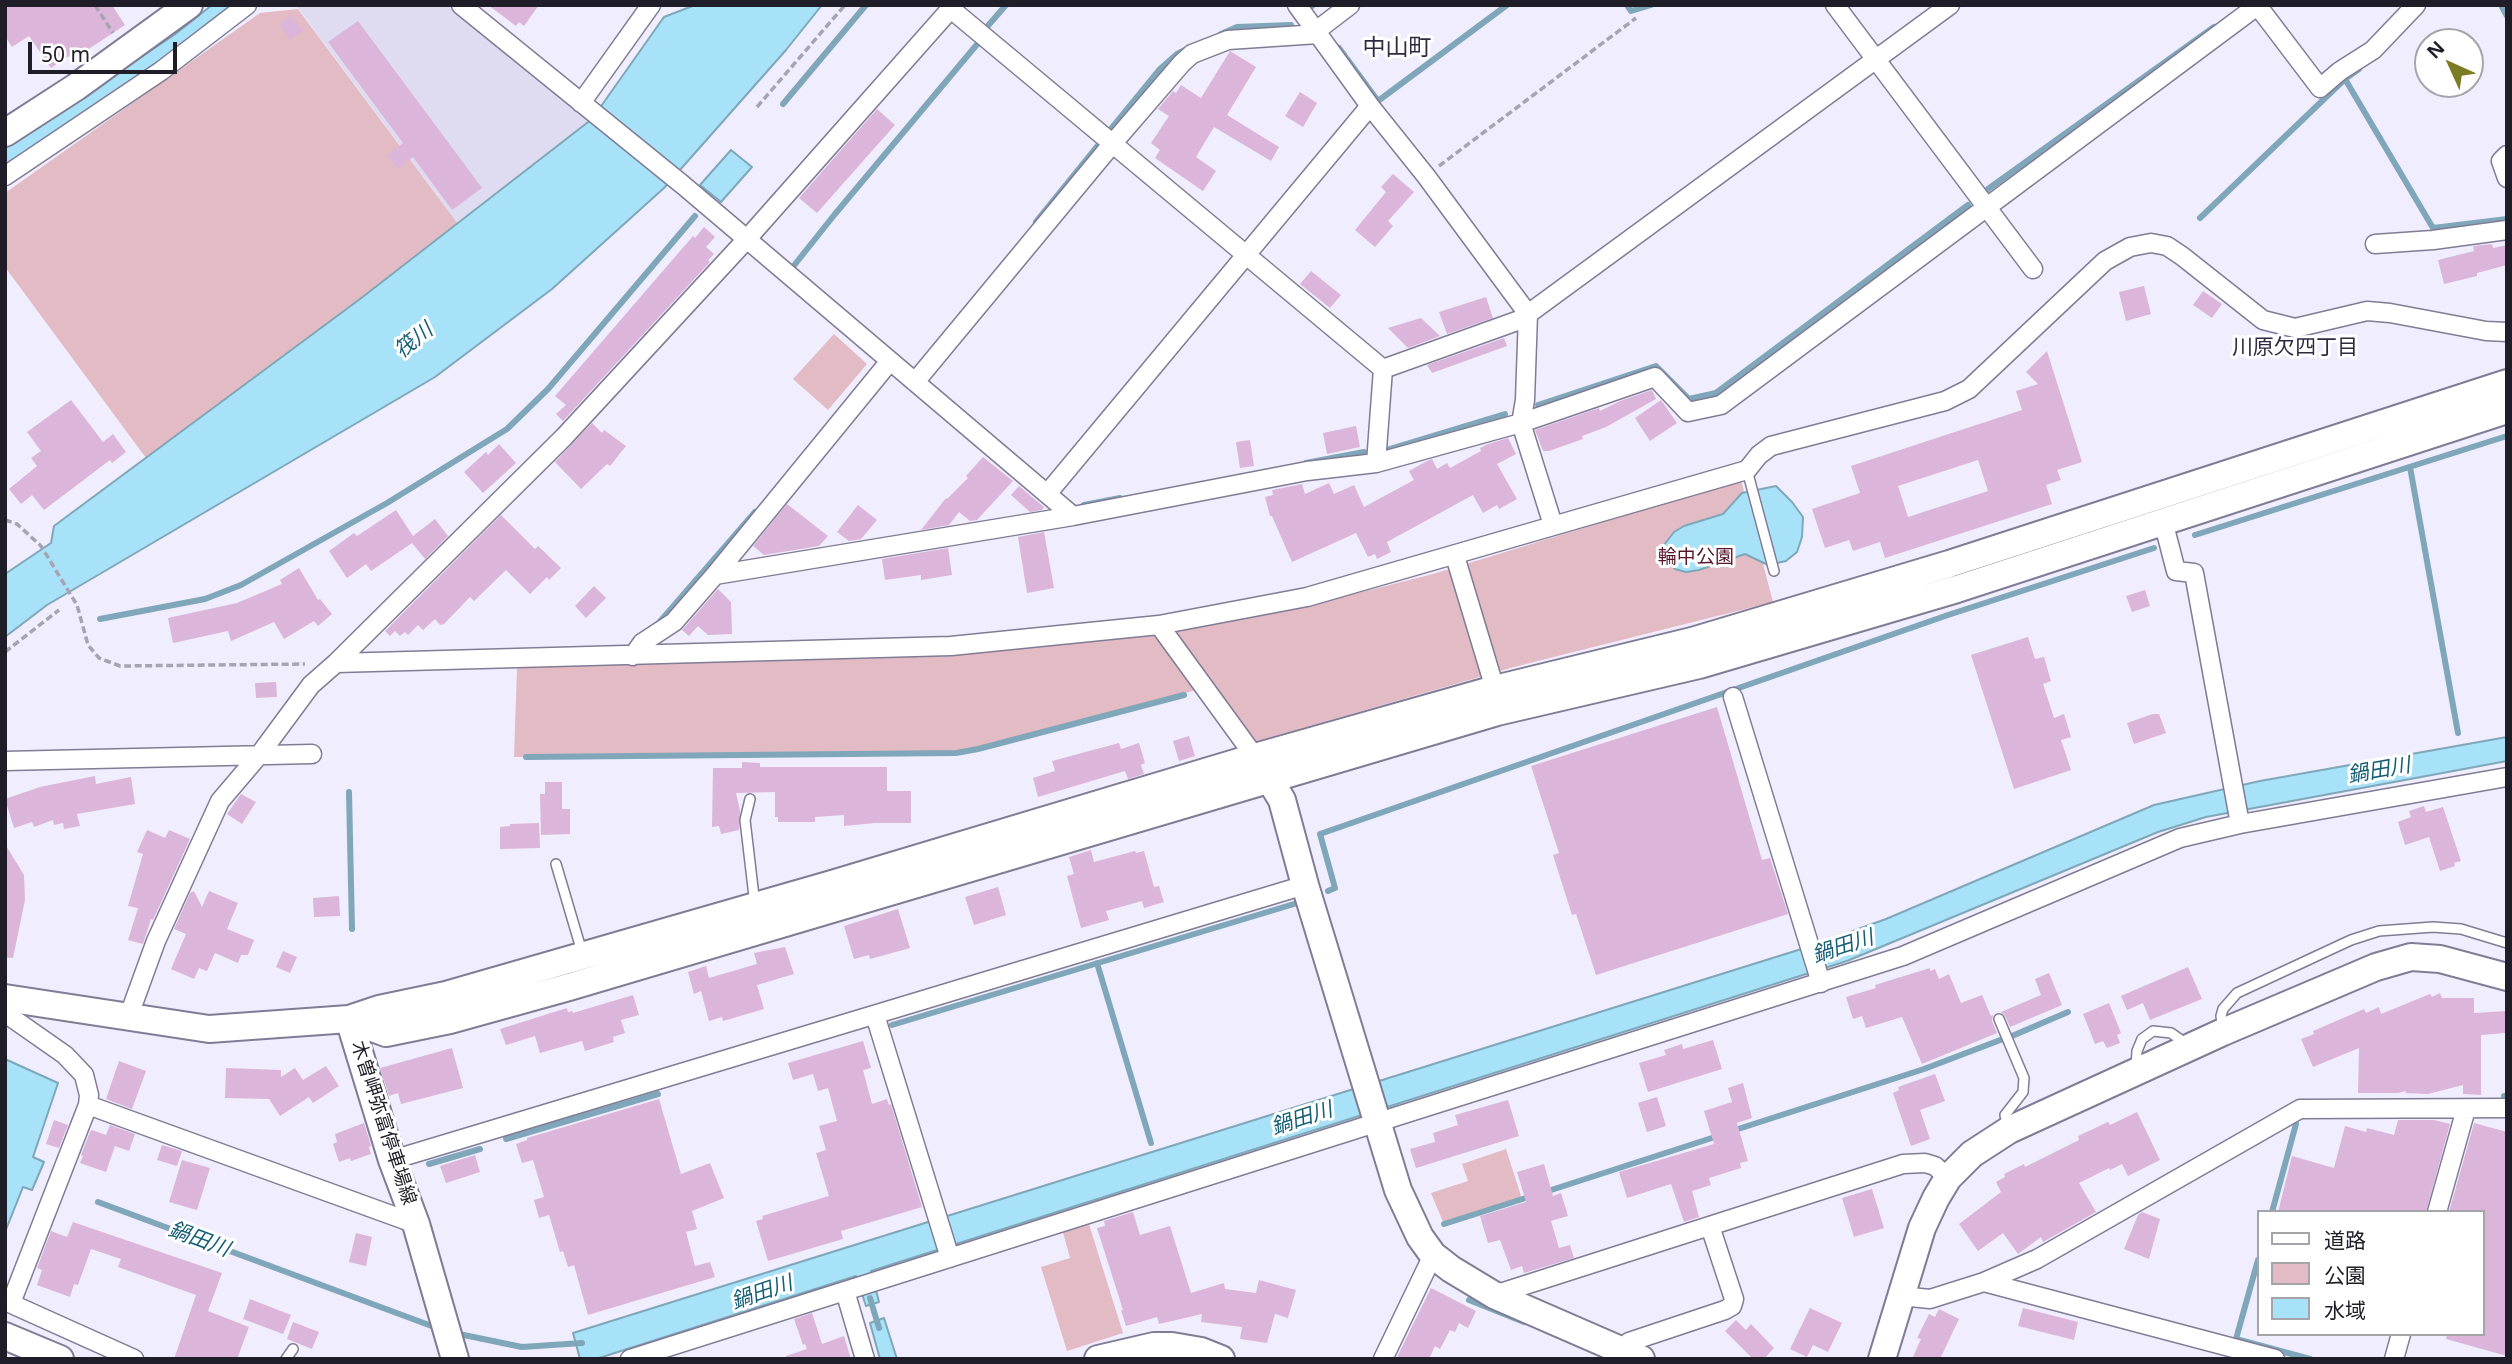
<!DOCTYPE html>
<html>
<head>
<meta charset="utf-8">
<style>
  body { margin:0 }
  #map { position:relative; width:2512px; height:1364px; overflow:hidden; background:#f0edfe; font-family:"Noto Sans","Noto Sans JP",sans-serif }
  canvas { display:block }
  .frame { position:absolute; inset:0; border:7px solid #1f1d27; pointer-events:none }
  .legend { position:absolute; left:2257px; top:1210px; width:228px; height:126px; box-sizing:border-box; background:#fff; border:2px solid #a5a5a9; margin:0; padding:9px 12px; list-style:none; font-size:21px; color:#1f1d27 }
  .legend li { display:flex; align-items:center; gap:14px; height:35px }
  .legend b { width:35px; border:2px solid #a5a5a9 }
  .north { position:absolute; left:2414px; top:28px; width:70px; height:70px; box-sizing:border-box; background:#fff; border:2px solid #a5a5a9; border-radius:50%; rotate:315deg; font-size:19px; font-weight:700; line-height:28px; text-align:center; color:#1f1d27 }
  .north::after { content:''; display:block; margin:auto; width:24px; height:32px; background:#7e7c23; clip-path:polygon(50% 0,100% 100%,50% 72%,0 100%) }
  .scale { position:absolute; left:28px; top:42px; width:149px; height:32px; box-sizing:border-box; border:4px solid #1f1d27; border-top:0; padding-left:9px; font-size:21px; line-height:24px; white-space:nowrap; color:#1f1d27; -webkit-text-stroke:5px #fff; paint-order:stroke }
</style>
</head>
<body>
<div id="map">
<canvas width="2512" height="1364"></canvas>
<div class="frame"></div>
<ul class="legend">
<li><b style="height:9px;background:#fff"></b>道路</li>
<li><b style="height:19px;background:#e3bbc4"></b>公園</li>
<li><b style="height:19px;background:#a8e2f8"></b>水域</li>
</ul>
<div class="north">N</div>
<div class="scale">50 m</div>
</div>
<script>
const g = document.querySelector('canvas').getContext('2d');
g.lineJoin = 'round';
function fill(path, color) {
  g.fillStyle = color;
  g.fill(path, 'evenodd');
}
function poly(rows) {
  const path = new Path2D();
  for (const r of rows) {
    path.moveTo(r[0], r[1]);
    for (let i = 2; i < r.length; i += 2) path.lineTo(r[i], r[i + 1]);
  }
  return path;
}
function stroke(path, color, width, dash) {
  g.strokeStyle = color;
  g.lineWidth = width;
  g.lineCap = dash ? 'butt' : 'round';
  g.setLineDash(dash || []);
  g.stroke(path);
}
function write(font, color, halo, rows, align = 'center') {
  g.font = font + ' "Noto Sans","Noto Sans JP",sans-serif';
  g.lineWidth = 6;
  g.setLineDash([]);
  g.textBaseline = 'middle';
  g.strokeStyle = halo;
  g.fillStyle = color;
  for (const [text, x, y, turn = 0] of rows) {
    g.save();
    g.translate(x, y);
    g.rotate((+turn || 0) * Math.PI / 180);
    g.textAlign = isNaN(turn) ? turn : align;
    if (halo) g.strokeText(text, 0, 0);
    g.fillText(text, 0, 0);
    g.restore();
  }
}
fill(poly([
  [296,5,450,5,592,119,458,224]
]), '#dfdcf1');
fill(poly([
  [298,9,458,224,360,299,146,458,5,267,5,193,260,13],
  [834,334,867,364,828,410,793,379],
  [1741,480,1773,602,1514,667,1237,747,1200,689,978,749,956,753,514,757,517,668,951,653,1181,630,1307,606,1433,574],
  [1506,1149,1522,1199,1444,1224,1431,1193,1468,1181,1462,1164],
  [1088,1221,1123,1333,1067,1351,1041,1267,1070,1258,1062,1229]
]), '#e3bbc4');
const water = poly([
  [212,5,235,5,159,64,5,168,5,148,174,35,212,5],
  [695,5,822,5,786,50,664,188,552,289,435,377,47,605,5,637,5,574,51,543,54,526,360,299,592,119,664,17,695,5],
  [731,150,752,167,721,202,700,185,731,150],
  [1776,486,1792,502,1803,517,1802,537,1797,552,1786,561,1768,565,1745,554,1699,570,1686,572,1675,569,1668,562,1665,555,1664,545,1674,532,1684,526,1723,514,1742,493,1776,486],
  [2507,737,2507,761,2206,817,2158,832,1847,961,871,1271,879,1302,866,1306,856,1276,596,1359,580,1359,573,1333,1811,946,1886,919,2154,805,2260,781,2507,737],
  [5,1059,58,1083,33,1157,44,1162,32,1190,23,1187,5,1232,5,1059],
  [884,1318,897,1359,880,1359,870,1323,884,1318]
]);
fill(water, '#a8e2f8');
stroke(water, '#7fa7b9', 2);
stroke(poly([
  [1312,5,1312,6],
  [1627,5,1631,11,1651,5],
  [2501,5,2507,16],
  [986,28,1006,5],
  [1221,34,1237,27,1291,25],
  [1339,48,1378,101,1507,5],
  [2345,79,2433,228,2507,219],
  [783,104,866,5],
  [1111,129,1160,69,1177,54,1189,48],
  [1988,189,2214,27],
  [2200,218,2345,79,2359,69],
  [1036,222,1100,143],
  [792,268,835,214,979,42],
  [1538,405,1656,366,1689,399,1716,393,1968,205],
  [1383,451,1505,414],
  [1306,463,1364,452],
  [2410,467,2458,733],
  [1084,505,1120,498],
  [2195,535,2507,436],
  [100,619,205,599,241,585,387,503,507,429,548,389,695,216],
  [657,625,755,512],
  [526,757,956,753,978,749,1184,695],
  [349,792,352,929],
  [1328,891,1335,888,1320,834,1948,615,2154,548],
  [1097,963,1151,1143],
  [892,1025,1294,904],
  [2012,1036,2068,1012],
  [2504,1096,2507,1096],
  [1732,1131,1924,1069,2003,1039],
  [506,1139,658,1094],
  [429,1164,480,1149],
  [1545,1192,1718,1136],
  [98,1202,437,1328],
  [2272,1212,2296,1124],
  [1444,1224,1532,1196],
  [2258,1260,2236,1339,2310,1359],
  [870,1298,879,1328],
  [1469,1300,1524,1322],
  [454,1333,522,1347,582,1343]
]), '#7fa7b9', 6);
fill(poly([
  [5,5,112,5,125,25,72,60,69,56,51,68,29,36,12,47,5,36],
  [488,5,539,5,524,26,519,22,516,26],
  [291,15,303,31,290,40,279,24],
  [358,21,482,188,452,210,413,157,398,169,387,155,403,143,328,42],
  [1230,51,1256,67,1227,115,1279,147,1271,161,1214,127,1196,157,1216,171,1203,191,1155,158,1160,150,1151,143,1169,116,1158,109,1173,91,1176,93,1181,85,1201,98],
  [1300,92,1317,103,1303,127,1285,116],
  [877,109,895,125,817,213,799,198],
  [1393,174,1414,192,1388,221,1393,226,1375,247,1355,230,1386,192,1381,187],
  [704,227,715,237,706,247,714,254,708,260,710,262,563,421,556,414,566,405,555,396,693,236,695,238],
  [2492,244,2493,248,2507,245,2507,265,2477,273,2477,276,2444,284,2438,260,2474,251,2473,246],
  [1311,271,1341,295,1330,308,1300,284],
  [2144,286,2151,314,2126,321,2119,292],
  [2203,291,2222,304,2212,318,2193,305],
  [1486,297,1493,318,1447,334,1439,312],
  [1421,318,1440,336,1408,348,1388,328],
  [1504,338,1507,346,1432,373,1427,365],
  [2047,351,2082,462,2057,470,2061,480,2046,485,2052,504,1885,558,1880,542,1853,551,1849,540,1825,548,1812,509,1860,493,1851,466,2022,410,2016,391,2038,384,2026,372],
  [1978,460,1988,491,1908,517,1898,486],
  [1652,390,1656,399,1606,427,1582,436,1583,439,1549,451,1543,451,1535,430,1599,408,1600,411,1620,401],
  [71,400,103,442,113,434,126,452,112,463,110,460,44,510,32,495,21,504,9,489,37,466,31,458,41,451,27,432],
  [1661,400,1677,423,1650,441,1635,418],
  [592,423,602,433,604,430,626,446,610,466,607,464,581,489,555,462],
  [1356,426,1360,447,1327,454,1323,433],
  [1508,438,1516,454,1497,464,1517,499,1499,509,1497,505,1483,513,1473,495,1387,542,1391,552,1377,559,1375,554,1368,557,1356,533,1292,562,1272,516,1270,516,1265,497,1273,495,1272,490,1302,484,1305,494,1329,483,1334,494,1354,485,1364,507,1414,480,1409,471,1427,461,1432,459,1437,469,1447,463,1450,468,1481,451,1480,448,1488,444],
  [1250,440,1254,466,1240,468,1236,442],
  [499,444,516,463,483,493,464,472,486,452,488,455],
  [983,457,1013,481,977,520,970,521,959,512,949,525,921,530,946,498,947,499,968,478,966,476],
  [1019,486,1044,507,1042,510,1030,512,1011,495],
  [787,504,828,536,819,546,764,555,753,546],
  [858,505,877,520,861,539,849,541,837,532],
  [396,510,413,536,435,519,448,536,425,559,412,543,371,571,366,564,347,578,329,551,354,533,357,536],
  [501,515,535,549,538,546,561,568,549,580,547,577,530,594,506,570,474,601,470,597,444,624,440,625,435,619,423,630,418,625,408,635,405,632,400,636,395,631,390,636,385,631],
  [1044,532,1054,588,1027,593,1018,537],
  [948,548,952,575,921,580,921,575,885,580,882,559],
  [299,568,318,600,320,599,332,614,318,626,314,621,284,639,274,622,231,641,228,631,173,643,168,618,237,603,282,584,280,580],
  [594,586,606,598,586,618,575,606],
  [718,589,731,602,732,634,708,635,698,626,689,636,682,630],
  [2145,590,2150,606,2132,612,2126,596],
  [2028,637,2035,659,2044,657,2051,681,2043,684,2054,718,2064,714,2071,737,2061,740,2071,770,2014,789,1971,655],
  [276,682,277,697,256,698,255,683],
  [1717,707,1762,860,1770,858,1788,914,1596,975,1576,914,1572,915,1553,855,1559,853,1531,766],
  [2153,714,2159,714,2166,733,2134,744,2127,723],
  [1189,736,1195,756,1179,761,1173,741],
  [1119,743,1121,749,1139,743,1145,763,1141,765,1144,774,1128,779,1125,771,1038,797,1033,778,1055,771,1052,761],
  [742,762,760,763,760,767,887,767,887,791,911,791,911,823,875,823,844,826,844,815,815,817,815,822,778,822,778,817,775,817,775,792,736,793,740,811,739,830,721,834,719,826,712,827,713,768,742,768],
  [95,776,96,784,131,777,135,804,77,814,80,826,64,829,63,823,54,825,53,820,34,827,32,822,14,828,5,799,40,787],
  [545,782,562,782,562,809,570,809,570,834,541,835,540,794,545,794],
  [241,794,256,802,242,824,227,814],
  [2424,806,2426,812,2443,807,2461,861,2454,863,2455,866,2440,871,2429,837,2405,845,2398,822,2411,817,2409,811],
  [539,823,540,848,500,849,500,827,510,826,510,824],
  [147,830,165,838,169,830,190,839,153,920,151,919,143,944,128,940,138,908,128,906,143,854,137,852],
  [5,844,24,875,25,900,13,958,5,957],
  [1091,850,1094,862,1135,851,1136,853,1144,851,1154,887,1159,886,1164,902,1144,908,1142,901,1106,911,1109,920,1081,928,1067,876,1074,874,1069,857],
  [998,887,1006,915,974,925,965,897],
  [194,891,202,907,209,891,238,903,227,929,254,940,248,955,241,955,238,963,215,953,207,971,199,968,194,979,171,969,186,934,174,929,190,893],
  [339,896,340,916,314,917,313,898],
  [898,909,910,948,870,959,869,955,854,959,844,926],
  [785,947,794,974,757,985,764,1009,723,1021,722,1017,709,1021,701,991,694,994,688,972,706,966,709,978,757,964,754,953],
  [283,951,297,957,290,973,276,967],
  [2188,967,2202,999,2150,1020,2143,1003,2127,1010,2121,996],
  [1930,968,1930,971,1935,969,1939,979,1949,974,1961,1003,1982,995,1991,1016,1993,1015,1992,1021,1997,1033,1922,1064,1902,1017,1866,1028,1862,1016,1853,1019,1846,997,1876,988,1875,985],
  [2049,973,2062,1005,2010,1027,2005,1016,2001,1012,2041,995,2035,979],
  [2440,993,2442,998,2474,998,2474,1013,2507,1011,2505,1033,2481,1035,2481,1095,2463,1094,2463,1085,2428,1094,2405,1093,2406,1091,2398,1093,2358,1093,2359,1048,2313,1067,2301,1039,2314,1034,2313,1031,2364,1009,2366,1013,2379,1007,2381,1014,2430,994,2432,997],
  [633,995,639,1015,621,1020,625,1033,613,1037,614,1042,585,1051,582,1041,540,1053,535,1036,506,1045,500,1029,567,1008,568,1012,572,1011,573,1013],
  [2109,1003,2121,1033,2117,1035,2120,1043,2107,1048,2103,1041,2095,1044,2083,1014],
  [1713,1040,1722,1069,1648,1092,1639,1063,1666,1055,1664,1050,1682,1044,1683,1049],
  [863,1041,871,1068,863,1070,872,1104,887,1099,889,1105,891,1104,922,1207,841,1231,843,1239,768,1261,756,1221,763,1219,762,1216,829,1196,816,1153,826,1150,819,1126,837,1121,828,1088,818,1091,813,1074,793,1080,788,1063],
  [452,1048,463,1088,401,1104,398,1093,389,1096,380,1068],
  [119,1061,146,1071,132,1109,106,1099],
  [326,1066,339,1086,313,1103,309,1097,280,1116,269,1099,225,1098,226,1068,281,1070,281,1077,295,1068,303,1080],
  [1935,1074,1945,1101,1920,1110,1930,1139,1911,1146,1893,1093,1899,1090,1898,1087],
  [1743,1083,1752,1118,1737,1123,1748,1161,1740,1163,1741,1168,1709,1178,1711,1185,1692,1191,1699,1217,1684,1222,1671,1184,1627,1198,1619,1172,1714,1144,1704,1111,1732,1102,1728,1088],
  [1657,1097,1666,1126,1647,1132,1638,1103],
  [659,1099,681,1174,710,1163,724,1198,692,1211,697,1229,686,1232,695,1266,710,1262,715,1277,588,1315,574,1265,568,1267,563,1251,560,1252,549,1215,539,1218,534,1200,544,1197,533,1160,522,1163,516,1144,527,1140,527,1138],
  [1508,1100,1519,1136,1416,1168,1410,1149,1435,1142,1433,1133,1458,1125,1455,1115],
  [2137,1112,2160,1160,2128,1176,2122,1164,2110,1170,2109,1168,2079,1183,2096,1212,2043,1242,2041,1237,2018,1254,2003,1233,1978,1251,1959,1224,2001,1192,1996,1182,2005,1177,2004,1174,2024,1164,2025,1167,2079,1140,2078,1136,2108,1122,2110,1125],
  [54,1120,68,1125,59,1148,46,1144],
  [2398,1120,2434,1120,2450,1124,2426,1212,2278,1212,2292,1156,2334,1168,2345,1126,2366,1132,2367,1128,2394,1135],
  [364,1123,371,1146,369,1147,371,1154,351,1161,350,1158,339,1162,333,1144,337,1142,335,1134],
  [2474,1123,2507,1132,2507,1356,2446,1339,2447,1334,2482,1334,2482,1212,2449,1212],
  [110,1125,135,1134,129,1151,115,1146,106,1172,80,1163,83,1156,81,1155,90,1132,92,1130,106,1135],
  [162,1145,182,1151,177,1166,157,1160],
  [475,1155,480,1172,446,1183,440,1166],
  [182,1160,210,1168,197,1210,169,1202],
  [1544,1164,1553,1196,1561,1193,1568,1216,1551,1221,1559,1248,1570,1245,1574,1258,1524,1273,1522,1266,1511,1270,1500,1240,1488,1243,1480,1216,1526,1202,1517,1172],
  [1872,1189,1884,1228,1854,1237,1842,1198],
  [1133,1212,1140,1235,1170,1226,1191,1293,1224,1283,1225,1289,1256,1293,1259,1280,1296,1290,1288,1318,1275,1314,1267,1343,1240,1339,1242,1327,1201,1322,1202,1314,1159,1324,1157,1317,1126,1326,1121,1310,1123,1310,1097,1228,1105,1226,1104,1221],
  [2142,1212,2160,1219,2149,1259,2124,1249,2138,1215],
  [73,1222,222,1273,208,1311,249,1327,237,1359,174,1359,196,1295,118,1267,121,1259,91,1249,78,1285,74,1284,70,1297,37,1285,42,1270,37,1268,51,1231,67,1237],
  [356,1233,372,1237,366,1266,349,1262],
  [1431,1288,1476,1311,1468,1328,1459,1323,1455,1332,1450,1330,1440,1349,1435,1346,1429,1359,1396,1359],
  [250,1299,291,1315,283,1334,243,1319],
  [1810,1308,1842,1323,1828,1352,1813,1345,1807,1357,1790,1349],
  [2023,1308,2078,1322,2074,1340,2018,1326],
  [1939,1309,1959,1319,1940,1359,1912,1359,1921,1339,1917,1338,1929,1314,1935,1317],
  [812,1313,822,1344,844,1336,851,1359,786,1359,786,1356,807,1349,805,1344,803,1345,794,1319],
  [1736,1320,1746,1330,1751,1324,1774,1348,1764,1359,1753,1359,1725,1331],
  [293,1322,319,1332,312,1349,287,1339]
]), '#dcb5da');
const lane = poly([
  [1747,470,1774,571],
  [750,799,745,820,755,905],
  [556,864,582,952],
  [1999,1019,2024,1078,2023,1092,2005,1115,2008,1129],
  [2223,1030,2221,1016,2223,1009,2237,993,2351,940,2379,931,2433,927,2461,929,2507,943],
  [2136,1068,2137,1051,2142,1039,2153,1031,2171,1033,2188,1045],
  [286,1359,293,1349]
]);
const street = poly([
  [461,5,683,185,1073,516],
  [1297,5,1370,106,1426,176,1528,314,1525,400,1521,423,1553,525],
  [1835,5,2033,269],
  [2257,5,2320,88,2340,71,2373,50,2416,5],
  [951,9,1383,369],
  [1316,31,1350,5],
  [581,103,651,5],
  [2507,155,2501,161,2507,178],
  [5,176,161,71,247,5],
  [2375,244,2433,240,2507,230],
  [1528,314,1950,5],
  [1383,369,1528,317],
  [915,382,1113,143,1182,63,1192,54,1228,40,1318,34],
  [1376,463,1383,369],
  [1047,494,1370,106],
  [2163,521,2176,571,2194,573,2240,824],
  [1455,556,1495,689],
  [715,575,890,361],
  [1159,625,1255,757],
  [633,656,642,643,674,622,715,575,1073,516,1307,471,1376,463,1521,423,1655,377,1688,412,1721,405,2257,6],
  [336,663,951,646,1159,625,1307,597,1747,470,1759,455,1771,446,1945,401,1969,389,2105,261,2130,247,2151,243,2167,246,2182,256,2263,320,2295,328,2367,311,2390,313,2486,331,2507,332],
  [1733,697,1821,983],
  [5,761,312,754],
  [5,1013,65,1055,84,1075,89,1095,88,1105,11,1303],
  [875,1015,950,1258],
  [128,1018,156,941,220,801,260,754,311,685,336,663,564,437,746,240,954,5],
  [88,1105,416,1224],
  [392,1160,1305,885],
  [2437,1212,2466,1109],
  [1984,1282,2275,1359],
  [845,1291,865,1359],
  [1494,1295,1903,1164,1925,1163,1935,1166,1948,1178],
  [1900,1296,1930,1299,1984,1282,2037,1259,2300,1109,2507,1108],
  [5,1301,134,1359],
  [1619,1356,1629,1342,1725,1310,1732,1306,1734,1299,1710,1226],
  [630,1359,1903,956,2180,838,2240,824,2507,777],
  [1383,1359,1433,1255],
  [2394,1359,2401,1334]
]);
const secondary = poly([
  [5,133,76,87,189,5],
  [1260,764,1282,800,1305,885,1398,1190,1420,1237,1433,1255,1451,1269,1494,1295,1641,1359],
  [5,998,209,1029,349,1019,379,1009,446,995,832,884,1255,757,1495,689,1692,641,1949,564,2507,383],
  [349,1019,386,1033,450,1020,569,987,1497,712,1699,665,1957,589,2507,410],
  [349,1019,392,1160,416,1224,455,1359],
  [5,1336,60,1359],
  [1098,1359,1154,1346,1172,1346,1201,1351,1221,1359],
  [1882,1359,1922,1228,1936,1198,1948,1178,1972,1154,2009,1130,2223,1032,2376,967,2411,957,2440,959,2507,977]
]);
stroke(lane, '#807c95', 12);
stroke(street, '#807c95', 21);
stroke(secondary, '#807c95', 30);
stroke(poly([
  [95,5,113,33],
  [757,107,845,5],
  [1439,166,1636,18],
  [5,520,17,524,41,546,77,605,88,645,99,658,120,666,305,664],
  [5,652,59,610]
]), '#a7a4b2', 3.5, [7, 3.5]);
stroke(lane, '#fff', 9);
stroke(street, '#fff', 18);
stroke(secondary, '#fff', 26);
write('19px', '#56162c', '#fff', [
  ["輪中公園",1696,558]
]);
write('19px', '#1f1d27', '#fff', [
  ["木曽岬弥富停車場線",383,1123,72]
]);
write('italic 21px', '#155f75', '#fff', [
  ["筏川",414,341,-39],
  ["鍋田川",2379,771,-10],
  ["鍋田川",1843,947,-18],
  ["鍋田川",1302,1119,-18],
  ["鍋田川",199,1240,20],
  ["鍋田川",762,1293,-19]
]);
write('21px', '#2f2a40', '#fff', [
  ["川原欠四丁目",2295,348]
]);
write('23px', '#2f2a40', '#fff', [
  ["中山町",1397,48]
]);
</script>
</body>
</html>
